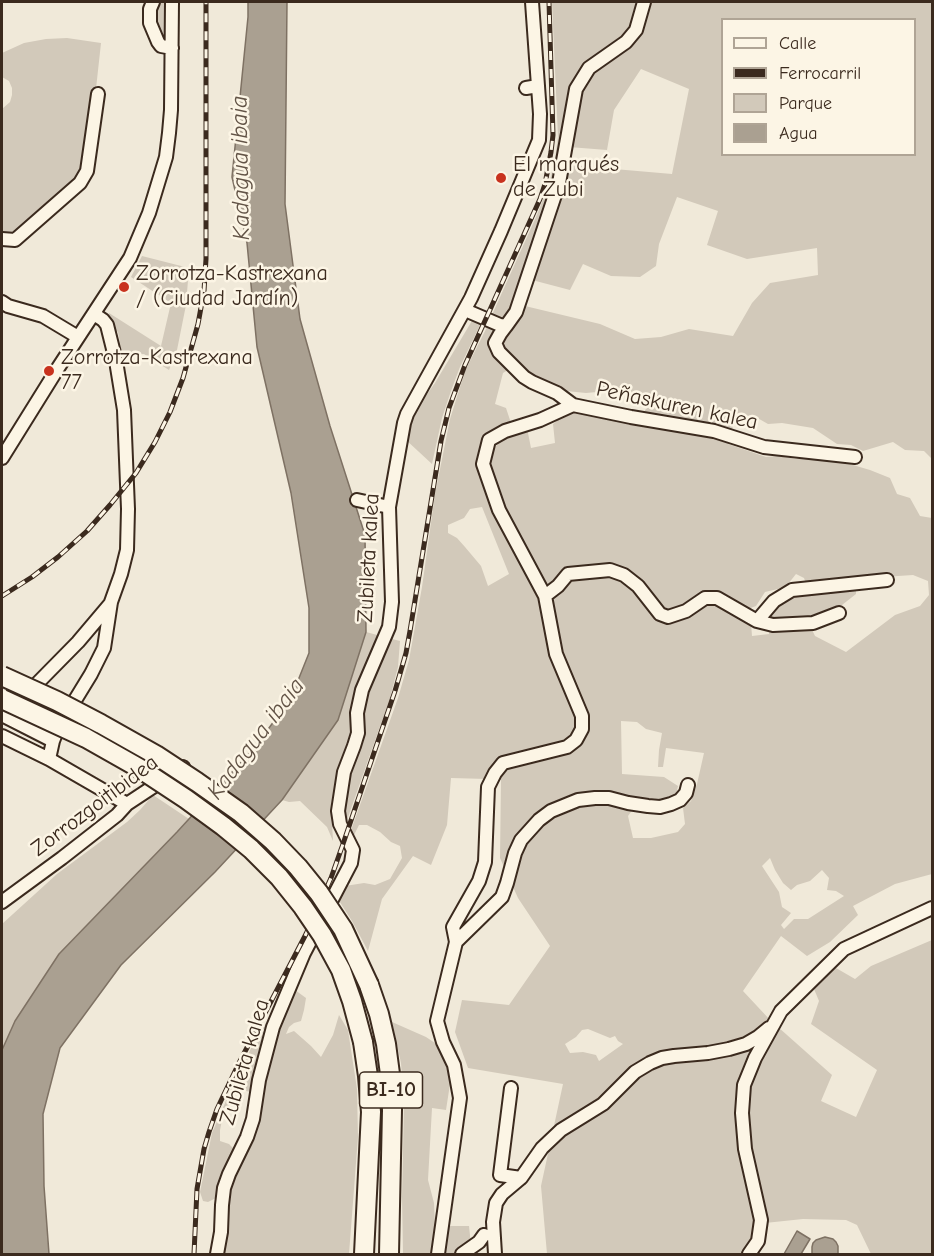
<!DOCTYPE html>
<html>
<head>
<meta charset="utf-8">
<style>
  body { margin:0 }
  #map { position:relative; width:934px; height:1256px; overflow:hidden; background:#f0e9d9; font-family:"Comic Neue",sans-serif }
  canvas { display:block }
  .frame { position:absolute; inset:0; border:3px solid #3b2a1e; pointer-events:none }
  .legend { position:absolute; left:721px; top:18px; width:195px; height:138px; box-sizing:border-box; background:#fcf5e5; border:2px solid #afa495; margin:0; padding:8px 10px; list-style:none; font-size:18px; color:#3b2a1e }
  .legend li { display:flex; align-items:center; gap:12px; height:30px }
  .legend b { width:30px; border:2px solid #afa495 }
</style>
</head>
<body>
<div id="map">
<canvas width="934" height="1256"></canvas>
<div class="frame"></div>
<ul class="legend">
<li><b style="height:8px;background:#fcf5e5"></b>Calle</li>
<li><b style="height:8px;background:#3b2a1e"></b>Ferrocarril</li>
<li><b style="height:16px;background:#d2c9ba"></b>Parque</li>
<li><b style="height:16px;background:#aaa091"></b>Agua</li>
</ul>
</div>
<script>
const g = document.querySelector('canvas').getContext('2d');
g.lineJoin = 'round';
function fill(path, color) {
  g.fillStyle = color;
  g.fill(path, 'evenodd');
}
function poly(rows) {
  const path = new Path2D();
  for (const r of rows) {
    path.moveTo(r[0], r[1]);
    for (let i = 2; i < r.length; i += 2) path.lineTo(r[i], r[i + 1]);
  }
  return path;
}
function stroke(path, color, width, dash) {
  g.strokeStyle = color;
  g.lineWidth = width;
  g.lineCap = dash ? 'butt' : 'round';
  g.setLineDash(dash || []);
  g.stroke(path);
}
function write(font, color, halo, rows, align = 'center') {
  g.font = font + ' "Comic Neue",sans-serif';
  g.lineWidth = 5;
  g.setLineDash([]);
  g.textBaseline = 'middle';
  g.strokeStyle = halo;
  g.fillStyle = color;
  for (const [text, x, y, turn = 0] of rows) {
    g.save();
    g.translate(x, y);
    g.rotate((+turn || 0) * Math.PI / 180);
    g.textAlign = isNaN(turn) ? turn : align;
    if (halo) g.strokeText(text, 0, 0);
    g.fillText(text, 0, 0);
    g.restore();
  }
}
fill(poly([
  [160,2,165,2,165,41,161,37,157,24,156,12],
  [552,2,932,2,932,459,924,451,905,450,893,442,863,451,851,445,837,444,813,428,782,423,768,424,754,416,736,415,728,444,766,457,778,456,796,459,819,455,870,470,890,478,897,494,910,498,920,516,932,518,932,874,895,884,853,906,858,915,830,942,807,956,781,936,743,991,771,1021,761,1031,749,1040,739,1043,712,1049,665,1054,647,1059,636,1067,614,1085,600,1101,606,1105,638,1073,651,1064,671,1058,714,1054,740,1049,748,1047,765,1034,744,1070,739,1099,738,1125,740,1146,756,1216,756,1227,752,1240,744,1254,547,1254,541,1186,563,1084,468,1068,455,1032,462,1000,509,1005,550,946,518,898,500,858,501,780,495,779,505,765,565,751,575,747,581,741,586,726,584,708,581,698,573,686,560,657,550,597,569,581,578,576,599,574,616,577,627,585,641,599,656,620,665,623,679,618,705,603,715,601,723,605,751,623,752,636,769,634,769,617,777,605,792,598,805,595,856,588,856,594,842,605,806,617,815,636,846,652,895,615,920,606,929,595,928,581,913,575,898,576,806,584,804,578,796,574,788,584,778,589,765,592,756,606,745,610,720,594,711,591,693,598,674,610,667,612,659,606,637,579,625,570,608,564,564,570,558,580,547,589,505,511,496,478,490,465,492,451,502,439,527,428,531,448,555,443,553,424,565,415,576,412,646,425,645,410,656,399,608,391,586,393,566,391,543,382,527,373,502,349,501,341,506,331,512,329,524,306,514,299,513,307,508,315,501,321,491,317,536,217,549,185,555,158,558,137],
  [722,20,914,20,914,154,722,154],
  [641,69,689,89,672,174,568,165,569,147,607,150,614,110],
  [677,197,718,211,707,245,747,259,817,248,818,275,770,283,752,303,733,336,689,329,661,337,635,339,600,324,525,306,532,280,570,290,583,264,611,276,640,277,656,266,659,244],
  [621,721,637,722,646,729,662,733,659,750,658,767,663,767,666,748,704,753,697,784,691,801,683,808,685,824,678,832,651,838,633,838,628,816,641,798,664,799,676,795,678,786,664,777,622,774],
  [770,858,775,870,783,883,791,890,797,885,810,881,822,870,829,878,827,890,836,891,844,896,808,919,794,919,784,929,781,925,791,913,782,907,779,892,762,866],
  [588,1029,610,1038,615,1036,618,1041,623,1044,599,1061,596,1055,583,1052,570,1053,565,1044,576,1037,582,1030],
  [67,38,101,43,87,171,15,240,2,239,2,109,10,102,12,95,12,88,9,81,2,77,2,53,24,43,46,39],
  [142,256,189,268,186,305,177,350,169,370,144,354,122,354,118,332,112,328,108,318,109,313,161,346,171,303,131,277],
  [473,319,481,323,460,367,451,391,442,418,432,464,405,439,412,415,435,383],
  [488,325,498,329,492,341,511,368,503,373,495,404,506,408,511,423,493,429,486,438,477,462,540,594,579,724,570,742,515,756,487,779,451,778,447,825,431,865,413,856,382,899,368,951,352,921,338,899,345,886,364,883,375,885,390,879,402,858,400,846,391,842,380,832,367,825,359,825,353,837,350,833,398,698,409,660,422,587,435,494,450,419,465,371],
  [482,507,509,574,488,586,481,566,465,547,457,538,448,533,448,525,464,518,470,509],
  [366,632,381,636,358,688,351,711,351,741,337,776,331,805,333,841,327,827,300,801,289,802,282,800,338,720],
  [392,639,400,641,398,667,390,698,346,823,343,816,343,799,364,701,374,675],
  [153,795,189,819,59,954,15,1021,2,1050,2,924,57,874,127,822,140,810],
  [932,940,932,1254,871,1254,857,1225,846,1220,803,1219,765,1223,746,1133,748,1087,756,1064,778,1027,832,1075,821,1101,856,1117,877,1070,811,1024,819,1001,814,989,836,968,855,979,871,966],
  [295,990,306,998,304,1010,301,1021,294,1023,289,1027,286,1034,294,1031,311,1046,321,1057,333,1035,339,1015,348,1030,357,1089,358,1137,349,1254,222,1254,230,1200,229,1188,234,1172,244,1157,251,1144,255,1131,269,1057,276,1034],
  [392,1022,426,1037,435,1043,448,1068,450,1084,446,1110,432,1108,428,1180,434,1203,435,1226,469,1226,472,1254,403,1254,402,1197,404,1105,401,1063],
  [266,1023,251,1092,236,1089,222,1120,220,1130,220,1141,229,1144,235,1150,220,1180,216,1198,208,1202,203,1201,200,1192,212,1133,232,1087,258,1034]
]), '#d2c9ba');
const water = poly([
  [248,2,287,2,285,204,300,319,330,426,365,535,366,632,338,720,282,800,215,872,121,965,60,1048,43,1114,44,1186,49,1254,2,1254,2,1050,15,1021,59,954,177,832,255,747,291,698,309,653,309,608,291,493,257,347,247,243,232,177,248,17,248,2],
  [797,1231,810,1239,801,1254,784,1254,797,1231],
  [825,1237,833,1239,836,1242,838,1246,838,1254,812,1254,812,1247,813,1243,816,1240,825,1237]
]);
fill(water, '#aaa091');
stroke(water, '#7e7163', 1.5);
const minor = poly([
  [153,2,150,9,150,23,158,42,161,46,172,48],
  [526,88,538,86],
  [2,239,15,240,80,183,87,171,98,94],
  [2,302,8,306,43,316,78,337],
  [465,310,500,325,506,326,516,312,559,183,576,89,589,68,626,42,636,30,644,2],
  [506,326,500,334,495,343,499,352,524,377,532,382,557,393,573,405],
  [2,458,58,368,130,258,149,213,166,157,169,133,171,110,172,2],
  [357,500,389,507],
  [545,596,558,586,568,574,610,570,624,575,638,586,660,614,668,617,686,611,705,598,717,598,757,621,773,625,813,623,839,613],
  [757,621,774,601,792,590,887,580],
  [2,715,15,706,78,642,111,603],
  [2,715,53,741,49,759],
  [2,736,49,759,127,804],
  [53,741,58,728,91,674,104,648,111,602,121,574,127,550,128,509,124,410,116,361,107,325,103,320,94,314],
  [2,902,62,858,117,815,127,804,183,767],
  [456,942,453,927,479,881,485,862,488,787,495,773,503,763,567,747,576,740,582,729,582,716,556,654,545,596,499,510,483,464,489,440,505,431,540,420,573,405,631,417,714,431,764,447,855,457],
  [511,1088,500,1175,521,1178],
  [217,1254,221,1232,222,1205,224,1188,229,1174,247,1137,253,1119,259,1080,273,1027,304,953,351,863,353,850,340,824,338,811,344,772,354,746,358,733,357,713,362,690,389,627,392,602,389,507,404,423,407,414,471,298,501,231,539,140,540,114,532,2],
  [438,1254,460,1098,454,1065,443,1042,437,1021,456,942,502,897,507,883,515,853,521,840,539,820,551,811,578,800,595,798,609,798,628,803,648,806,660,807,671,804,680,800,686,793,688,785],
  [462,1254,479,1242,484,1235],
  [495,1254,493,1222,496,1203,502,1194,521,1178,542,1148,561,1130,603,1104,635,1072,650,1063,662,1058,674,1056,708,1053,729,1049,746,1044,758,1037,769,1028],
  [749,1254,758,1241,761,1220,745,1149,742,1113,744,1085,755,1058,781,1011,844,949,932,908]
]);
const highway = poly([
  [369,985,379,1014,386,1044,390,1074,392,1110,389,1254],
  [363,1042,368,1076,371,1112,364,1254]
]);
stroke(minor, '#3b2a1e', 16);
stroke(highway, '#3b2a1e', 22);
stroke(minor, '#fcf5e5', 12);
stroke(highway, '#fcf5e5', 18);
const rail = poly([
  [2,596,32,577,58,557,87,531,110,505,136,473,155,442,170,412,183,378,198,324,204,291,206,259,206,2],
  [194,1254,197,1189,204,1149,209,1132,217,1109,238,1065,306,934,331,878,343,844,395,691,406,653,410,631,441,441,449,408,465,365,540,199,545,184,551,152,553,135,549,2]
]);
stroke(rail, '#3b2a1e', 5);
stroke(rail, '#fcf5e5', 3, [9]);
const highwayBridge = poly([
  [2,676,57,701,101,724,156,755,197,782,241,813,273,841,298,867,319,893,343,929,369,985],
  [2,699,86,738,139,768,186,799,223,826,251,849,279,877,303,907,322,935,341,970,352,1001,363,1042]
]);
stroke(highwayBridge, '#3b2a1e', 22, []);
stroke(highwayBridge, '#fcf5e5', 18);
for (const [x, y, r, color] of [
  [501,178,6,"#c8321e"],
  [124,287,6,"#c8321e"],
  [49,371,6,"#c8321e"]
]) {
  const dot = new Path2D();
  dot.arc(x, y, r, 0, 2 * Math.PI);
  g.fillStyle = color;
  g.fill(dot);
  stroke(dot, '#fcf5e5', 2);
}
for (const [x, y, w] of [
  [391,1090,63]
]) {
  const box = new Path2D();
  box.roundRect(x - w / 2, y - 18, w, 36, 4.5);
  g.fillStyle = '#fcf5e5';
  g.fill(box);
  stroke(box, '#3b2a1e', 1.5);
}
write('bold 21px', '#3b2a1e', null, [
  ["BI-10",391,1090]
]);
write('22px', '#3b2a1e', '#fcf5e5', [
  ["El marqués",513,165],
  ["de Zubi",513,190],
  ["Zorrotza-Kastrexana",136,274],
  ["/ (Ciudad Jardín)",136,299],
  ["Zorrotza-Kastrexana",61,358],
  ["77",61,383]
], 'left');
write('22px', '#3b2a1e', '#fcf5e5', [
  ["Peñaskuren kalea",677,406,12],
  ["Zubileta kalea",369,558,-87],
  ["Zorrozgoitibidea",95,806,-37],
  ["Zubileta kalea",245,1062,-74]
]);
write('italic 24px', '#625346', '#fcf5e5', [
  ["Kadagua ibaia",241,168,-91],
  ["Kadagua ibaia",256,739,-53]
]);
</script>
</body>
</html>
